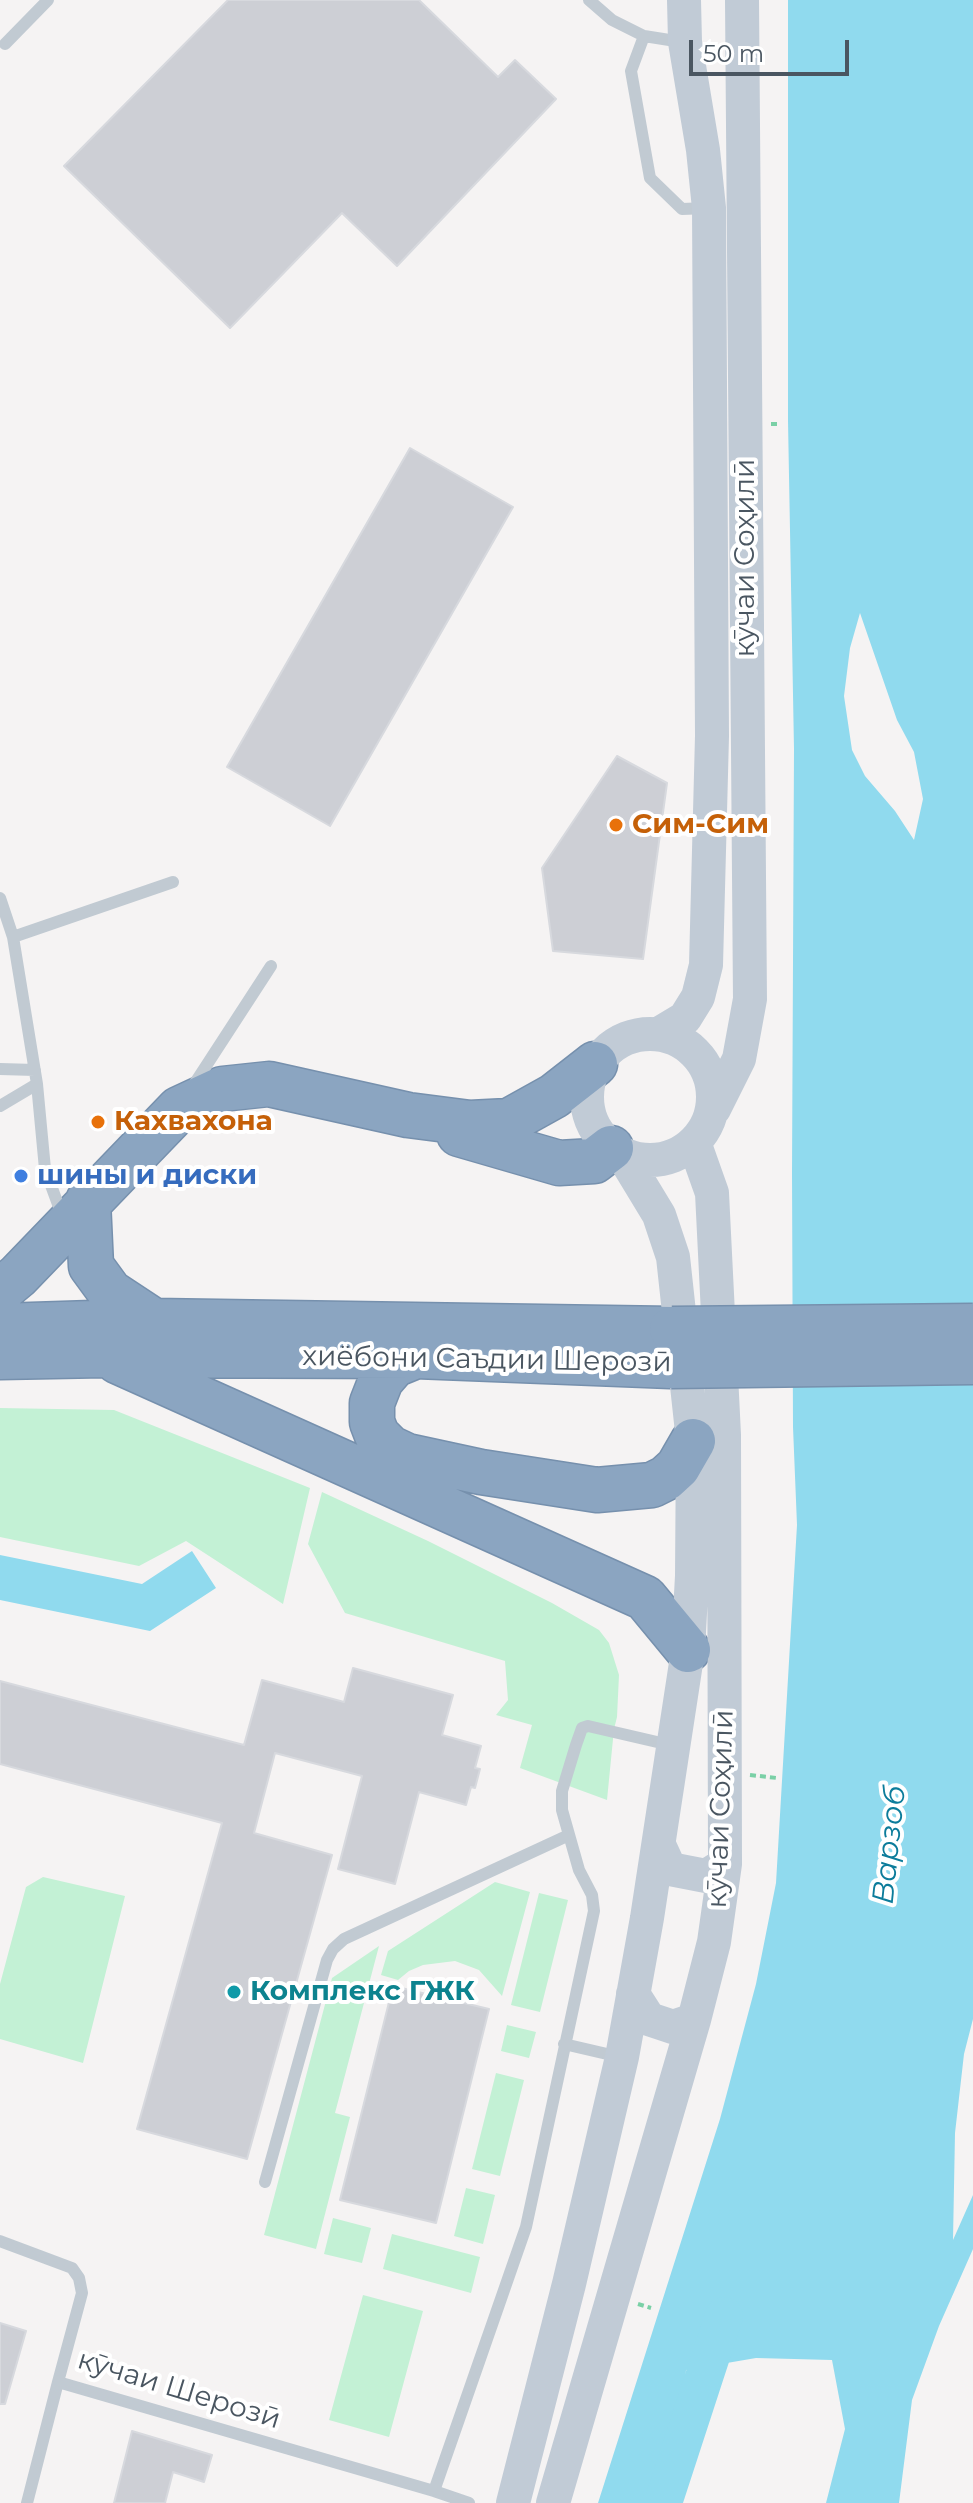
<!DOCTYPE html>
<html>
<head>
<meta charset="utf-8">
<style>
  body { margin:0 }
  #map { position:relative; width:973px; height:2503px; overflow:hidden; background:#f5f3f3; font-family:Montserrat,sans-serif }
  canvas { display:block }
  .scale { position:absolute; left:689px; top:40px; width:160px; height:36px; box-sizing:border-box; border:4px solid #4a5661; border-top:0; padding-left:10px; font-size:24px; line-height:28px; white-space:nowrap; color:#4a5661; -webkit-text-stroke:6px #fff; paint-order:stroke }
</style>
</head>
<body>
<div id="map">
<canvas width="973" height="2503"></canvas>
<div class="scale">50 m</div>
</div>
<script>
const g = document.querySelector('canvas').getContext('2d');
g.lineJoin = 'round';
function fill(path, color) {
  g.fillStyle = color;
  g.fill(path, 'evenodd');
}
function poly(rows) {
  const path = new Path2D();
  for (const r of rows) {
    if (r.length === 3) {
      path.moveTo(r[0] + r[2], r[1]);
      path.arc(r[0], r[1], r[2], 0, 2 * Math.PI);
      continue;
    }
    path.moveTo(r[0], r[1]);
    for (let i = 2; i < r.length; i += 2) path.lineTo(r[i], r[i + 1]);
  }
  return path;
}
function stroke(path, color, width, dash) {
  g.strokeStyle = color;
  g.lineWidth = width;
  g.lineCap = dash ? 'butt' : 'round';
  g.setLineDash(dash || []);
  g.stroke(path);
}
function write(font, color, halo, rows, align = 'center') {
  g.font = font + ' Montserrat,sans-serif';
  g.lineWidth = 8;
  g.setLineDash([]);
  g.textBaseline = 'middle';
  g.strokeStyle = halo;
  g.fillStyle = color;
  for (const [text, x, y, turn = 0] of rows) {
    g.save();
    g.translate(x, y);
    g.rotate((+turn || 0) * Math.PI / 180);
    g.textAlign = isNaN(turn) ? turn : align;
    if (halo) g.strokeText(text, 0, 0);
    g.fillText(text, 0, 0);
    g.restore();
  }
}
fill(poly([
  [0,1408,114,1410,310,1488,283,1604,186,1541,139,1566,0,1537],
  [322,1492,428,1541,552,1603,599,1630,609,1643,619,1675,617,1717,614,1729,607,1800,520,1768,532,1725,496,1715,508,1700,505,1661,345,1613,308,1544],
  [43,1877,125,1896,83,2063,0,2039,0,1984,26,1887],
  [495,1882,530,1892,502,1996,479,1970,455,1961,423,1965,409,1971,398,1980,381,1975,388,1951],
  [539,1893,568,1900,540,2012,511,2005],
  [379,1946,335,2113,350,2117,316,2249,264,2235,332,1978],
  [507,2025,536,2032,529,2058,501,2051],
  [496,2073,524,2080,500,2176,472,2169],
  [466,2188,495,2195,483,2244,454,2236],
  [333,2218,371,2228,362,2263,324,2254],
  [392,2234,480,2257,471,2293,383,2269],
  [363,2295,423,2311,389,2437,329,2420]
]), '#c3f1d5');
fill(poly([
  [788,0,973,0,973,2019,964,2054,955,2133,953,2240,973,2195,973,2249,939,2326,912,2400,899,2503,826,2503,845,2429,832,2360,756,2358,686,2370,682,2422,668,2503,598,2503,720,2119,756,1984,776,1883,797,1525,793,1427,792,1172,794,749,788,421],
  [860,613,897,720,914,752,923,799,914,840,895,811,865,776,852,750,844,696,850,648],
  [192,1551,216,1588,150,1631,0,1600,0,1555,142,1584]
]), '#90daee');
stroke(poly([
  [663,2503,724,2316]
]), '#90daee', 38);
const building = poly([
  [228,0,419,0,498,77,515,60,556,99,397,266,342,213,230,328,64,166,228,0],
  [410,448,513,507,330,826,227,767,410,448],
  [617,756,667,783,643,959,553,951,542,868,617,756],
  [353,1668,453,1695,442,1735,481,1746,475,1768,480,1769,475,1788,471,1787,466,1805,419,1792,395,1884,338,1869,362,1776,275,1753,254,1833,332,1855,247,2159,137,2129,222,1823,0,1764,0,1681,244,1745,262,1680,344,1702,353,1668],
  [393,1986,489,2009,436,2223,340,2200,393,1986],
  [0,2323,26,2331,5,2404,0,2404,0,2323],
  [132,2431,212,2455,204,2482,173,2472,165,2503,114,2503,132,2431]
]);
fill(building, '#cdcfd5');
stroke(building, '#d7d9de', 2);
const highway = poly([
  [459,1134,559,1163,594,1161,611,1148],
  [88,1201,91,1266,110,1292,154,1321],
  [0,1291,18,1276,179,1109,222,1089,269,1084,408,1115,470,1123,509,1121,554,1096,595,1064],
  [0,1326,154,1321,672,1329],
  [416,1356,394,1365,381,1380,372,1403,372,1422,377,1435,390,1448,407,1456,481,1472,597,1490,652,1485,666,1478,678,1467,693,1441],
  [0,1357,104,1355,416,1356,671,1366],
  [117,1361,645,1598,688,1650]
]);
stroke(highway, '#7690ad', 47);
stroke(poly([
  [771,424,781,424],
  [750,1775,777,1778],
  [638,2304,651,2308]
]), '#7ad0a6', 4, [6, 4]);
stroke(poly([
  [589,0,612,20,644,36,682,42],
  [644,36,631,71,650,178,682,209,708,208],
  [5,44,48,0],
  [0,898,13,937,37,1084,45,1169,63,1218],
  [13,937,173,882],
  [0,1069,35,1070],
  [193,1086,271,966],
  [0,1106,37,1084],
  [564,2044,620,2057],
  [265,2182,327,1960,333,1949,344,1939,569,1835],
  [0,2241,72,2268,79,2278,82,2293,58,2382,434,2491,469,2503],
  [434,2491,526,2227,594,1911,592,1895,579,1870,562,1810,562,1791,576,1745,582,1728,588,1726,670,1745],
  [27,2503,58,2382]
]), '#c1cad2', 12);
stroke(poly([
  [660,1033,685,1018,698,997,706,965,712,736,709,208,703,150,685,42,684,0],
  [650,1097,63],
  [714,1109,739,1059,750,999,742,0],
  [659,1845,670,1869,706,1876,725,1864],
  [633,1994,649,2019,673,2027,694,2020],
  [513,2503,569,2284,622,2057,647,1918,688,1650,692,1576,693,1441,673,1257,659,1215,622,1154],
  [553,2503,694,2020,714,1942,725,1864,724,1435,712,1193,695,1145]
]), '#c1cbd6', 34);
stroke(highway, '#8ba5c1', 44);
const highwayBridge = poly([
  [672,1329,973,1326],
  [671,1366,973,1362]
]);
stroke(highwayBridge, '#7690ad', 47, []);
stroke(highwayBridge, '#8ba5c1', 44);
for (const [x, y, r, color] of [
  [616,825,8,"#e8710a"],
  [98,1122,8,"#e8710a"],
  [21,1176,8,"#3f7fe0"],
  [234,1992,8,"#0f9aa8"]
]) {
  const dot = new Path2D();
  dot.arc(x, y, r, 0, 2 * Math.PI);
  g.fillStyle = color;
  g.fill(dot);
  stroke(dot, '#fff', 3);
}
write('28px', '#4a5661', '#fff', [
  ["кӯчаи Соҳилӣ",746,558,-90],
  ["хиёбони Саъдии Шерозӣ",487,1360,1],
  ["кӯчаи Соҳилӣ",721,1809,-88],
  ["кӯчаи Шерозӣ",179,2390,17]
]);
write('bold 28px', '#c56008', '#fff', [
  ["Сим-Сим",632,825],
  ["Кахвахона",114,1122]
], 'left');
write('bold 28px', '#366cbe', '#fff', [
  ["шины и диски",37,1176]
], 'left');
write('bold 28px', '#0d838f', '#fff', [
  ["Комплекс ГЖК",250,1992]
], 'left');
write('italic 30px', '#0c7c9b', '#fff', [
  ["Варзоб",890,1845,-84]
]);
</script>
</body>
</html>
